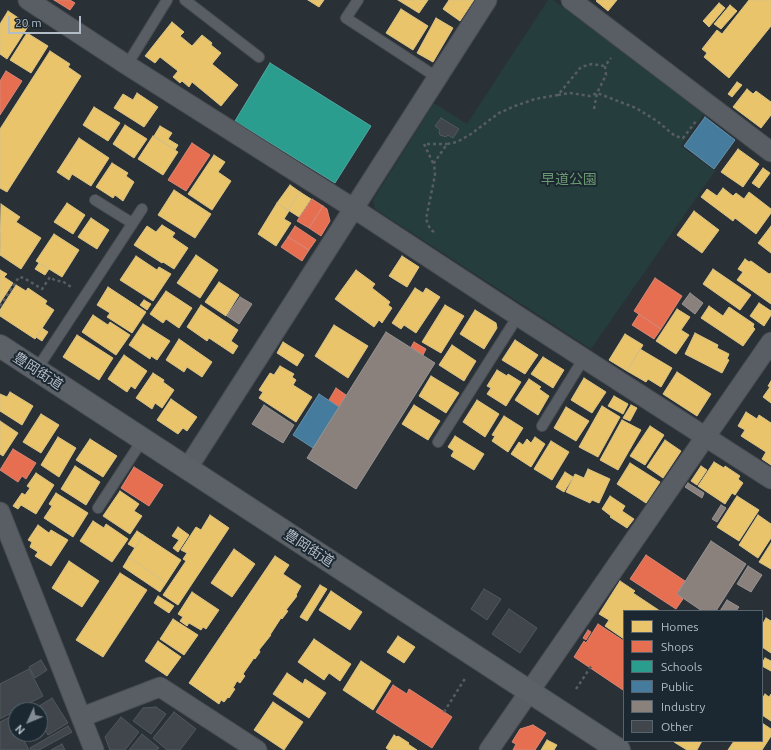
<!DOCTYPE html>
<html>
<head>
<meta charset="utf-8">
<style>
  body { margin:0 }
  #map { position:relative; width:771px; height:750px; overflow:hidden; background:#293036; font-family:Ubuntu,sans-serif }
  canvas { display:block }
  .legend { position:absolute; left:623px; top:610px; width:140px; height:132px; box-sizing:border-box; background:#1c2831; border:1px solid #58646d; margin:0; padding:5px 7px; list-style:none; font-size:12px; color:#b3bdc8 }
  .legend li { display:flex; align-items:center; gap:8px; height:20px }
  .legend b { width:20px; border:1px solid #58646d }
  .north { position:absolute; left:8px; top:702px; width:40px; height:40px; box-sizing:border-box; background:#1c2831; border:1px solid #58646d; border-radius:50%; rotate:226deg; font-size:11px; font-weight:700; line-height:16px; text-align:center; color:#b3bdc8 }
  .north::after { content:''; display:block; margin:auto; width:14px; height:18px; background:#838c95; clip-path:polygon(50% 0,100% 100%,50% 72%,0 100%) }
  .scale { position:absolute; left:8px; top:16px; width:73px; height:18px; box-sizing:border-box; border:2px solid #b3bdc8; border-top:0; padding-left:5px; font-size:12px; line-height:14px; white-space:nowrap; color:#b3bdc8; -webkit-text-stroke:3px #1c2831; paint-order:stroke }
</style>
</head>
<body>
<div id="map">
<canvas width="771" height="750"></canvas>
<ul class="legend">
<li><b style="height:11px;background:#e9c46a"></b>Homes</li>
<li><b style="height:11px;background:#e76f51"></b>Shops</li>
<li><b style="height:11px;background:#2a9d8f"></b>Schools</li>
<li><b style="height:11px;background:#457b9d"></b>Public</li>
<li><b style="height:11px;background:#8a817c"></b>Industry</li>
<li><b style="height:11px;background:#40464b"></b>Other</li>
</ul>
<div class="north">N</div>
<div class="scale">20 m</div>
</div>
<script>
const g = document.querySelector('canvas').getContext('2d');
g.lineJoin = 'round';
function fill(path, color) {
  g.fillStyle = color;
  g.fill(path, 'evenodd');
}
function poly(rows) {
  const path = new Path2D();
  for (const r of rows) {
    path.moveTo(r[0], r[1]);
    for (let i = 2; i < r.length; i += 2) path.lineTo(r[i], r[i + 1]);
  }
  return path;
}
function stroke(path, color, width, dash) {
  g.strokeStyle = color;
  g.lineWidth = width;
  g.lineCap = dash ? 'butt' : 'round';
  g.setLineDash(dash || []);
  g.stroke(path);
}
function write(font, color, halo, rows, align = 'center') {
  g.font = font + ' Ubuntu,"Noto Sans JP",sans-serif';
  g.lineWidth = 4;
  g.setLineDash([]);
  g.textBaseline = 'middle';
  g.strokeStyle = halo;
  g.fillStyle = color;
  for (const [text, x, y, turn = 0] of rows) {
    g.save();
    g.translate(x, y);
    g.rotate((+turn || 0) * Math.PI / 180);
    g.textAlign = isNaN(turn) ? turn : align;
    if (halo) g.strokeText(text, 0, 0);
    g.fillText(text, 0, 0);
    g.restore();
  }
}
fill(poly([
  [548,0,553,0,563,7,704,114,681,146,715,171,591,349,375,209,373,200,434,103,467,124]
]), '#263d3d');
const homes = poly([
  [308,0,324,0,319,7,308,0],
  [398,0,428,0,419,13,398,0],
  [449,0,474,0,460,21,443,9,449,0],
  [597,0,617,0,608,11,596,1,597,0],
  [749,0,771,0,771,26,729,78,704,57,707,53,702,49,717,30,722,34,749,0],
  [719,3,725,8,709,27,703,21,719,3],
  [730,5,737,11,721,29,714,24,730,5],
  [401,9,428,26,413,50,386,33,401,9],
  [8,11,29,25,7,59,0,54,0,24,8,11],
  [436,18,453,28,433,62,417,53,436,18],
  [172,22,184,32,180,36,192,46,202,35,212,43,211,45,221,53,212,64,238,85,221,106,192,82,189,87,182,81,180,83,173,77,178,71,160,57,155,63,145,56,172,22],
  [27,33,48,46,31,73,10,60,27,33],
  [50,51,70,64,68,67,81,76,7,192,0,188,0,129,50,51],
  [737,82,742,85,732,97,728,94,737,82],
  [747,89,753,94,756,91,771,102,771,115,761,128,733,107,747,89],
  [137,93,158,107,144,127,114,108,123,94,133,100,137,93],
  [94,107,120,123,108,141,83,125,94,107],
  [125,125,147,139,134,158,113,144,125,125],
  [160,126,172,133,168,139,178,145,175,150,154,136,160,126],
  [153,136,178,152,163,175,138,159,153,136],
  [79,138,109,158,91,186,72,174,69,180,57,172,79,138],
  [738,149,759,164,743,187,721,172,738,149],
  [214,155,225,162,218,172,231,181,212,210,188,194,214,155],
  [112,163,128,173,126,176,134,182,123,201,115,195,113,198,96,187,112,163],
  [763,168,770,173,759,188,752,183,763,168],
  [290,185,300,192,288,210,277,203,290,185],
  [723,188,733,196,736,193,744,199,749,192,771,209,771,213,756,234,735,218,733,221,701,197,707,189,717,196,723,188],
  [174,190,211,214,195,238,158,215,174,190],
  [300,192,311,199,299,217,288,210,300,192],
  [67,203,85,215,73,234,54,222,67,203],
  [277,203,289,211,284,219,291,223,276,246,258,234,277,203],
  [1,204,20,217,16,222,41,238,21,269,0,255,1,204],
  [694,211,719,230,702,253,677,235,694,211],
  [91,218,109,230,97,249,78,237,91,218],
  [162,225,175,233,172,237,188,248,174,269,163,262,162,263,134,245,147,226,156,232,162,225],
  [771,226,771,253,758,243,771,226],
  [54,234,79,250,62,277,36,261,54,234],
  [196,255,218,270,200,298,177,283,196,255],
  [136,256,157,270,159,267,171,274,153,301,120,280,136,256],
  [402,256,419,267,407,287,389,276,402,256],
  [745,259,749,262,751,261,769,274,771,273,771,304,737,280,743,272,738,269,745,259],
  [39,263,49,269,45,275,35,269,39,263],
  [713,269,751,295,740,310,703,284,713,269],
  [0,270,7,274,4,277,13,283,0,303,0,270],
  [356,270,375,284,372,288,390,302,388,305,392,308,382,323,379,320,374,327,335,299,356,270],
  [219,282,239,295,226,316,205,302,219,282],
  [16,285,26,291,28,288,47,301,45,304,54,310,35,339,0,316,0,310,16,285],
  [108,287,146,312,132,333,107,317,110,313,97,305,108,287],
  [415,288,423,293,426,288,440,297,416,333,404,325,401,329,392,323,415,288],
  [166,291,192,308,179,328,166,319,163,323,150,314,166,291],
  [144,300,151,304,147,310,140,305,144,300],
  [759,303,771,311,771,315,764,326,750,316,759,303],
  [201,305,238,330,231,341,238,346,233,354,209,338,207,341,187,327,201,305],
  [445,305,464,316,441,353,422,342,445,305],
  [709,306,723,316,729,307,754,324,753,327,755,329,743,346,701,318,709,306],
  [677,309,690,317,681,330,689,335,676,354,656,341,677,309],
  [475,310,496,323,497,328,484,349,460,334,475,310],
  [93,315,108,325,110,322,130,335,116,355,82,332,93,315],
  [143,324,170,341,157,360,151,356,150,359,129,345,143,324],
  [334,325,368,346,348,378,315,356,334,325],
  [42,328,48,332,42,341,36,337,42,328],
  [695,333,718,345,717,348,729,354,727,359,729,360,722,373,685,354,695,333],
  [625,334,643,345,627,371,609,360,625,334],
  [77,335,113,358,99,380,63,357,77,335],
  [179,339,212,362,202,377,187,367,184,372,166,360,179,339],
  [515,340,538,355,525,374,502,360,515,340],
  [283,342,304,355,297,366,277,353,283,342],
  [452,345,476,361,464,381,439,365,452,345],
  [640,349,672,368,661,387,648,379,646,382,627,371,640,349],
  [124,355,147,371,135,389,131,386,127,392,108,379,124,355],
  [543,357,564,370,553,388,531,374,543,357],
  [280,366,294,374,292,377,296,380,293,385,312,397,296,422,259,398,263,392,259,390,270,373,274,375,280,366],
  [497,370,507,376,508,374,521,382,506,406,487,394,491,388,487,386,497,370],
  [677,372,711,394,697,416,663,394,677,372],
  [153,373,164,380,163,382,174,390,162,408,155,403,152,409,136,398,153,373],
  [431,376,459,393,446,413,419,396,431,376],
  [584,378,606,392,592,413,571,400,584,378],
  [529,379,541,387,539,389,549,396,538,415,515,400,529,379],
  [771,381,771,403,763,397,770,387,768,386,771,381],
  [10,392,33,406,22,425,0,411,0,394,7,397,10,392],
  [614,396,628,404,623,414,608,406,614,396],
  [171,399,197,417,187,431,183,428,178,434,157,420,171,399],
  [477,400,499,414,485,437,463,422,477,400],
  [414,405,440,421,428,440,402,424,414,405],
  [631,405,637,408,630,421,623,418,631,405],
  [602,406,620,417,598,457,579,447,602,406],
  [566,407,589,421,576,441,554,428,566,407],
  [746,412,757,419,759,415,771,423,771,465,762,459,766,452,741,436,745,430,738,426,746,412],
  [41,414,59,425,41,453,23,442,41,414],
  [504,416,523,428,508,452,492,441,495,436,492,435,504,416],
  [622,420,641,430,618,470,600,460,622,420],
  [0,421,18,433,3,456,0,454,0,421],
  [650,426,664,435,645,465,630,456,650,426],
  [455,436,484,454,474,470,451,456,454,451,448,447,455,436],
  [58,437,76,448,59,477,41,465,58,437],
  [535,437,545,444,531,467,511,454,519,442,523,445,527,439,531,443,535,437],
  [90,439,117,456,103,477,76,460,90,439],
  [665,440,681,451,663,478,647,467,665,440],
  [551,441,569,452,552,480,534,469,551,441],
  [714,462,724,468,725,466,740,476,738,479,743,483,735,495,732,493,725,504,698,486,714,462],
  [630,463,660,482,646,503,617,484,630,463],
  [75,466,100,482,86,505,61,489,75,466],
  [701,466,707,470,697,485,691,481,701,466],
  [588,469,610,479,599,503,592,500,590,503,566,492,575,474,584,478,588,469],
  [565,472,573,477,564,492,556,487,565,472],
  [36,473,54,485,36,514,21,505,18,509,13,506,22,493,25,495,30,488,27,486,36,473],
  [120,491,139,504,134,511,142,516,130,534,103,516,120,491],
  [56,493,88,513,73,537,44,518,52,506,49,504,56,493],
  [610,496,625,506,622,511,634,519,627,528,610,517,611,516,602,509,610,496],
  [737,496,759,510,739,541,717,527,737,496],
  [210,515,229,528,178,605,163,595,186,561,183,559,187,553,181,550,196,527,201,530,210,515],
  [758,515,771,524,771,538,758,558,739,545,758,515],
  [93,521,104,528,106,524,128,539,112,562,80,541,93,521],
  [38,525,49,533,51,530,68,540,51,566,35,556,38,552,30,547,32,542,28,540,38,525],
  [178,527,189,535,178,552,173,548,179,540,172,536,178,527],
  [137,531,143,535,135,548,128,544,137,531],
  [143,535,181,560,166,583,129,557,143,535],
  [771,543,771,569,759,562,771,543],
  [234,549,255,564,232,597,211,583,234,549],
  [275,556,289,565,283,574,301,586,296,595,297,596,286,610,288,611,282,619,281,618,270,635,271,635,259,650,260,652,255,659,254,658,243,674,245,676,240,683,237,681,233,688,235,689,229,698,228,697,224,702,221,700,219,704,189,683,275,556],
  [129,557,166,583,160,592,123,567,129,557],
  [69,561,99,581,82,607,52,588,69,561],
  [120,573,147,590,103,657,76,640,120,573],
  [620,581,635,591,633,593,660,611,624,611,624,639,605,626,609,620,599,614,620,581],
  [320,585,327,589,307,621,300,617,320,585],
  [331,591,362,612,350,630,319,610,331,591],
  [192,592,219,610,206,629,203,627,201,630,189,623,187,626,180,621,183,617,178,614,192,592],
  [158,596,174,606,169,613,154,603,158,596],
  [766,618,771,621,771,653,762,647,762,625,766,618],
  [173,619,198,635,184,655,160,639,173,619],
  [398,636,415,647,404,663,387,652,398,636],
  [314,639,351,664,340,681,329,673,324,680,298,662,314,639],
  [158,641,181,657,167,676,145,661,158,641],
  [765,658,771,661,771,671,762,666,762,663,765,658],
  [361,661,391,681,373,710,343,690,361,661],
  [287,673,303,684,305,679,326,693,309,718,273,694,287,673],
  [765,694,769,697,771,694,771,721,762,715,762,699,765,694],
  [273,702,303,722,284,750,254,730,273,702],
  [762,723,771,729,771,736,762,750,728,750,734,741,762,741,762,723],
  [394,735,397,737,398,736,409,743,408,744,417,750,389,750,386,748,394,735],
  [547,740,557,745,554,750,541,750,547,740],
  [675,741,702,741,697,750,687,750,674,742,675,741]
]);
fill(homes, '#e9c46a');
stroke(homes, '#d9c286', 1);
const shops = poly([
  [54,0,70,0,75,3,70,10,54,0],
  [6,71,22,81,0,115,0,81,6,71],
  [192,143,210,155,186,191,168,180,192,143],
  [312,199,323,206,309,228,297,221,312,199],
  [323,206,327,209,330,221,321,236,309,228,323,206],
  [295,226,316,240,309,250,288,237,295,226],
  [288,237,309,250,302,261,281,247,288,237],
  [655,278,682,296,661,329,634,311,655,278],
  [639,314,661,329,654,339,632,325,639,314],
  [414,342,426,349,423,355,411,347,414,342],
  [336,388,346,395,339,407,329,400,336,388],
  [13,449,36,463,26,479,22,476,18,482,0,470,13,449],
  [134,467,163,485,149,506,121,488,134,467],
  [646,555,685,581,677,594,683,599,676,609,630,579,646,555],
  [598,624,624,641,623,690,574,657,584,641,586,643,598,624],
  [588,630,591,632,586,640,583,638,588,630],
  [393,685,407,694,409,689,452,717,432,748,376,712,393,685],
  [533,725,546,733,535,750,513,750,516,744,512,742,520,729,533,725]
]);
fill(shops, '#e76f51');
stroke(shops, '#d78675', 1);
const schools = poly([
  [270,63,371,126,335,183,235,121,270,63]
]);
fill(schools, '#2a9d8f');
stroke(schools, '#53a7a0', 1);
const public = poly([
  [705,117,735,140,714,169,684,146,705,117],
  [319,394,339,407,313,448,293,435,319,394]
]);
fill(public, '#457b9d');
stroke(public, '#668faa', 1);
const industry = poly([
  [690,293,703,303,695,314,682,304,690,293],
  [240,297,252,304,239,324,227,316,240,297],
  [386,332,435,363,356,489,307,458,386,332],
  [264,405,294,425,283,443,252,424,264,405],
  [688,483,704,493,702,498,685,487,688,483],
  [721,505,726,508,717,522,712,519,721,505],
  [711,541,746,564,716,611,702,611,677,594,711,541],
  [748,566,762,575,751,592,737,584,748,566],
  [727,600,739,607,736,611,720,611,727,600]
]);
fill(industry, '#8a817c');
stroke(industry, '#969393', 1);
const building = poly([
  [441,118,459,129,453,138,448,135,446,137,440,135,439,132,440,130,435,126,441,118],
  [484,589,501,599,487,620,471,609,484,589],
  [509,609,537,628,520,653,492,634,509,609],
  [41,660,47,670,35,678,29,667,41,660],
  [29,669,43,696,0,719,0,684,29,669],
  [52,698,68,723,48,735,40,721,40,710,33,710,52,698],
  [156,707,166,714,151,734,133,721,143,708,156,707],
  [174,712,196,729,180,750,167,750,153,738,174,712],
  [14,715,16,718,16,734,25,734,22,737,29,750,0,750,0,722,14,715],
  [121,717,139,732,125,750,110,750,105,737,121,717],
  [68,726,72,732,39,750,31,750,30,748,68,726],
  [142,734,159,748,157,750,129,750,142,734],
  [62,744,65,750,51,750,62,744]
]);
fill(building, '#40464b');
stroke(building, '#51585e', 1);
const lane = poly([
  [185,0,259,57],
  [358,0,346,18,438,78],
  [127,65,167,0],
  [95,200,132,223],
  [37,369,142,209],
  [542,426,584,358],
  [438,442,518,316],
  [98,508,143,439]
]);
const street = poly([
  [28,0,127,65,353,208,518,316,771,479],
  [571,0,771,152],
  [187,469,487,0],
  [0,512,94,750],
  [82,717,160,687,257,750],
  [489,750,771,342]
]);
const primary = poly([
  [0,346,619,750]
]);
stroke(lane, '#474c51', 12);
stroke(street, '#474c51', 21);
stroke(primary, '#474d53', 24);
stroke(poly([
  [558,95,570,93,590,96,597,93,606,75,605,66,611,58],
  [594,109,597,93,636,108,657,121,675,136,683,138,696,121],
  [433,163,424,144,447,144],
  [434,232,430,229,426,219,435,175,434,163,447,144,457,142,471,134,499,113,515,106,535,99,558,95,581,67,592,64,605,66],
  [0,306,19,277,24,278,42,289,50,277,56,281,62,281,71,287],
  [576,689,592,665],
  [444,712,466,677]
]), '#575d62', 2.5, [3, 3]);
stroke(lane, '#595e64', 10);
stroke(street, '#595e64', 19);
stroke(primary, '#5b6166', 22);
write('14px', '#6a996f', '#1c2831', [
  ["早道公園",569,179]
]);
write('14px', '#b3bdc8', '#1c2831', [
  ["豊岡街道",38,371,33],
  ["豊岡街道",309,548,33]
]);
</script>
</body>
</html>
